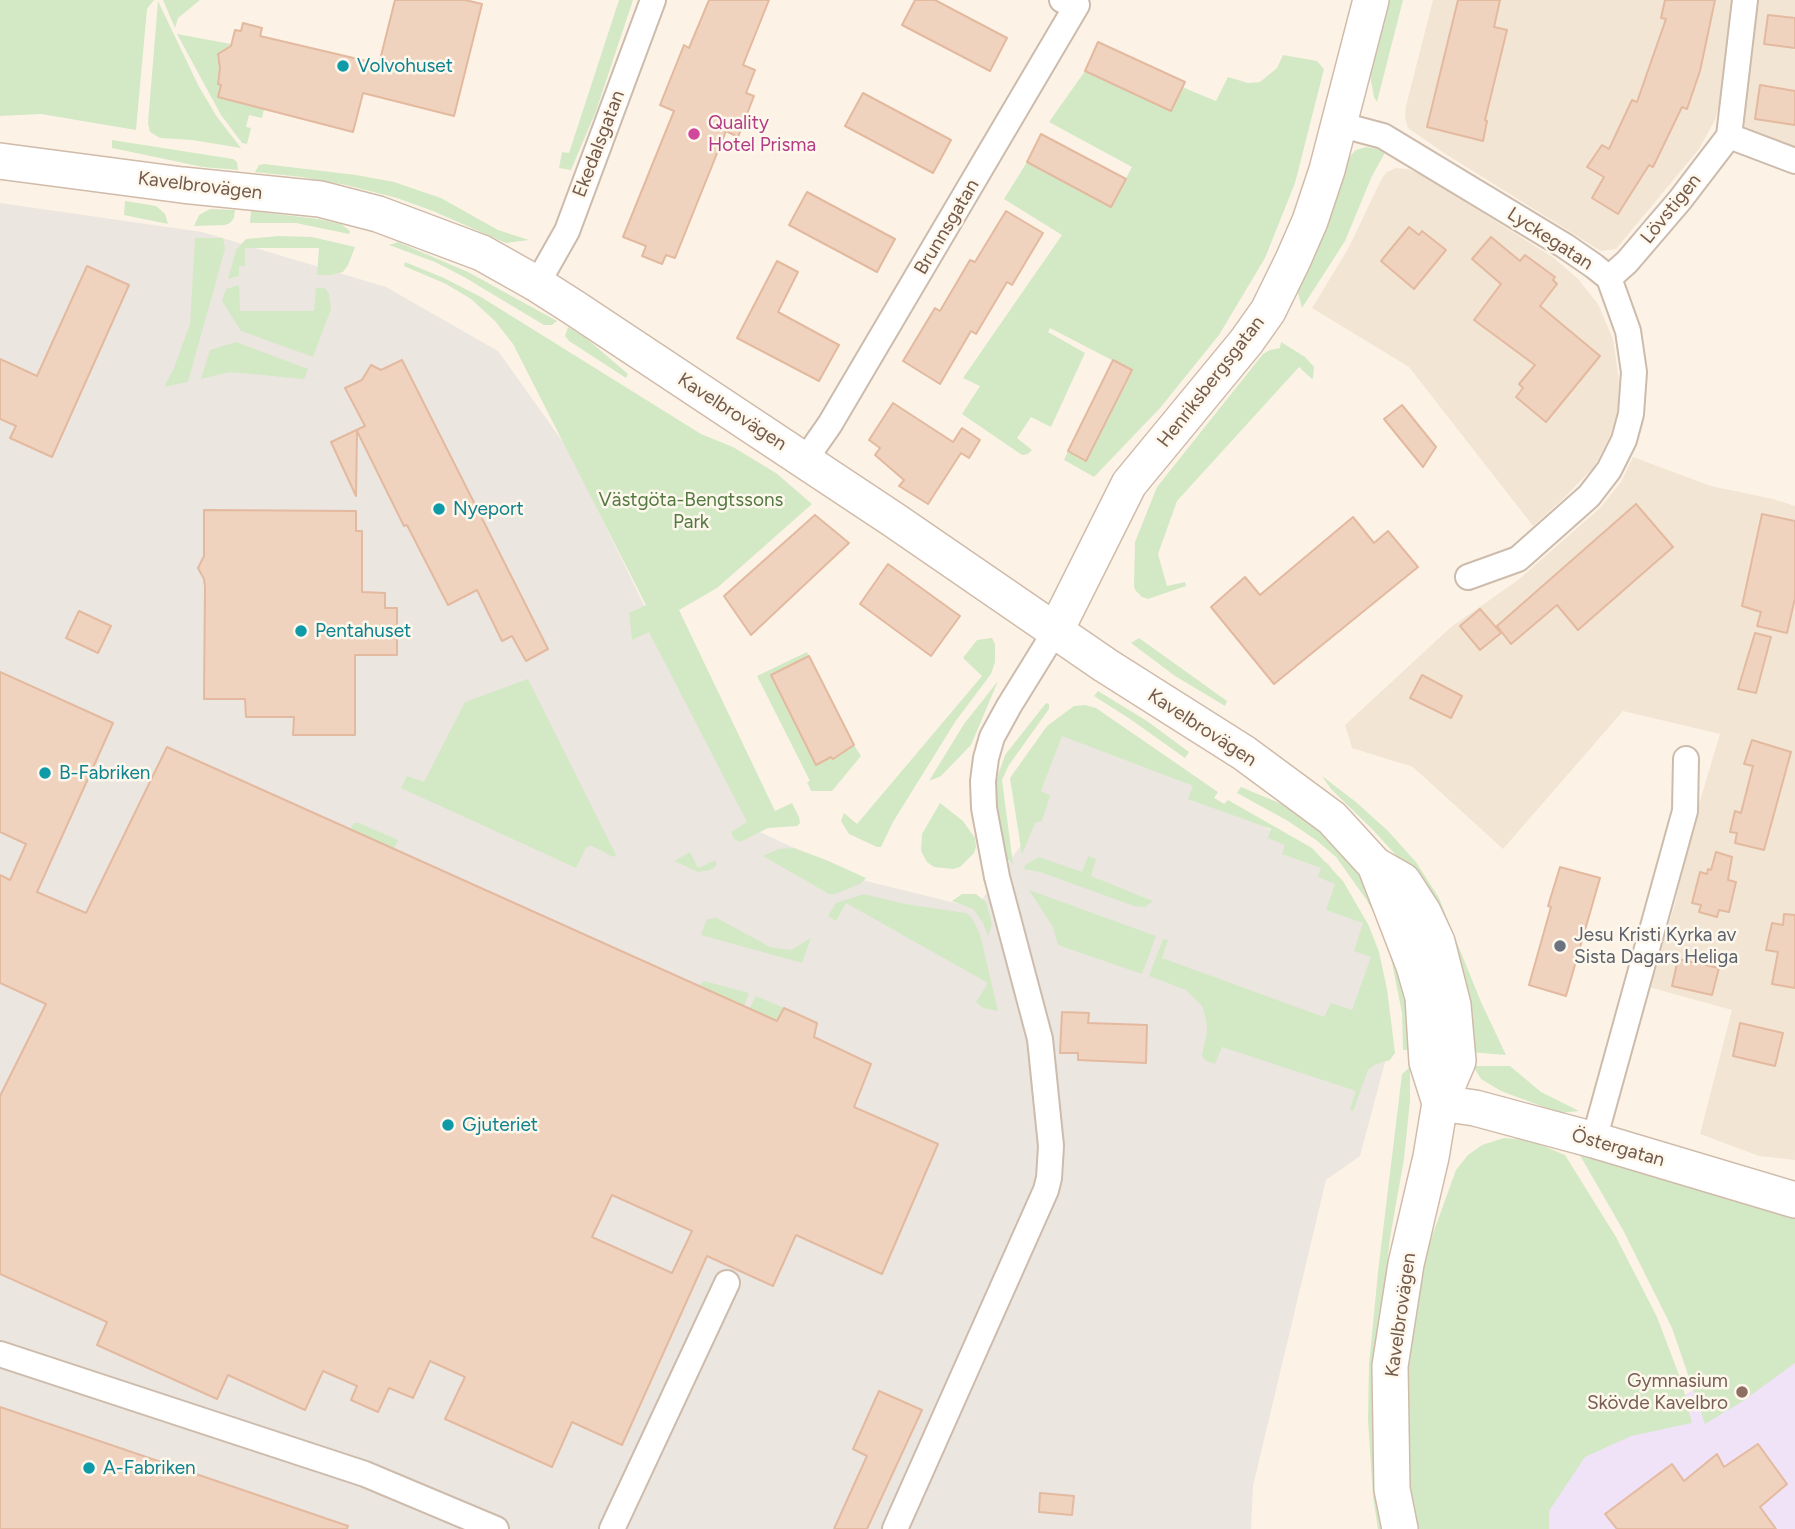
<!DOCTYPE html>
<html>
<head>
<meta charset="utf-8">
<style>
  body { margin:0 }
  canvas { display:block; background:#fcf3e6 }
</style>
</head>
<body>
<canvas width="1795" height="1529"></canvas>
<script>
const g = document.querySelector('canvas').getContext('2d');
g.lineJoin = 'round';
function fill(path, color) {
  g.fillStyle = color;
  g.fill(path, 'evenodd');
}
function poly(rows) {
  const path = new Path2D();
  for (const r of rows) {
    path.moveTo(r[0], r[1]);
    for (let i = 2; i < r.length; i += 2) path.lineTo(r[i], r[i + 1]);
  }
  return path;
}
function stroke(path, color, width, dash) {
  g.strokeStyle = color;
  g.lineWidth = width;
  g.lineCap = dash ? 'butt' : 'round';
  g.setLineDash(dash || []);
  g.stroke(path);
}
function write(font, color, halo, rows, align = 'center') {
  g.font = font + ' Figtree,sans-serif';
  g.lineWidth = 5;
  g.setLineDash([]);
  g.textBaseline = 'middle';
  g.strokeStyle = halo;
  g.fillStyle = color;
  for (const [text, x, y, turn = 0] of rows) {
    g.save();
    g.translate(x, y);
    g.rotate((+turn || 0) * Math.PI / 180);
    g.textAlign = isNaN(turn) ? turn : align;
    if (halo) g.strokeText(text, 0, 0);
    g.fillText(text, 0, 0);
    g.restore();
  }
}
fill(poly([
  [1433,0,1735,0,1724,86,1715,120,1699,149,1616,249,1601,251,1444,153,1408,128,1405,117,1406,106],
  [1750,0,1795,0,1795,151,1749,133,1734,124],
  [1396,168,1408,169,1424,176,1554,258,1578,279,1598,304,1613,339,1619,380,1618,409,1610,436,1594,467,1563,499,1533,526,1409,367,1312,308,1348,249,1382,178,1387,172],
  [1633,457,1711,486,1773,499,1795,506,1795,1160,1759,1156,1700,1134,1732,1010,1649,987,1674,907,1696,814,1720,734,1623,711,1503,849,1413,767,1352,748,1345,725,1451,627,1518,580,1600,508,1621,482]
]), '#f3e5d4');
fill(poly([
  [0,203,202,232,386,287,498,351,568,449,753,829,866,881,976,908,1021,845,1061,735,1193,786,1329,864,1376,948,1388,1051,1360,1156,1326,1180,1253,1486,1251,1529,0,1529]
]), '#ece6e0');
fill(poly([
  [1795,1331,1795,1529,1531,1529,1584,1453]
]), '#f0e3f8');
fill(poly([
  [0,0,154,0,147,9,136,130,41,114,0,116],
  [163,0,200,0,178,18,175,28],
  [619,0,633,0,596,111,571,170,559,168,562,152,569,153],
  [1383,0,1403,0,1377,102,1374,97,1370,76,1365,74],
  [158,1,198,85,217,117,241,148,192,140,160,138,150,132,148,123],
  [177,34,231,44,229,54,219,57,217,55,220,68,217,83,221,83,218,97,264,109,262,118,249,115,246,127,251,128,247,144,242,143,221,115],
  [1283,55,1317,61,1324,69,1295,183,1265,258,1219,335,1160,408,1094,477,1064,460,1068,451,1087,460,1131,370,1050,328,1048,332,1085,353,1051,427,1031,417,1017,438,1032,450,1028,454,1022,455,962,414,980,386,963,378,1062,235,1004,199,1027,162,1111,207,1132,167,1049,122,1085,71,1171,110,1182,87,1216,101,1228,77,1248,83,1260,82,1277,68],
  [112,140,233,159,237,162,238,170,203,167,112,148],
  [1366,147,1386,151,1372,176,1345,241,1302,308,1298,293,1298,282,1344,162,1356,150],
  [264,164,356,175,394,182,441,198,498,230,529,240,506,243,433,211,397,198,346,185,302,177,255,172,259,165],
  [125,201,156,206,165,214,168,224,124,215],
  [210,209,235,210,234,218,230,223,225,225,194,226,199,215],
  [251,211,318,219,341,224,350,231,349,234,296,223,250,223],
  [279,236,312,237,355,247,348,265,343,272,331,275,317,275,319,248,245,248,245,266,239,266,239,276,228,279,236,250,246,239],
  [195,238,223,238,225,249,188,382,164,387,174,368,190,324],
  [398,242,468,272,557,321,552,325,544,325,464,277,435,262,389,245],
  [405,262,444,278,481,297,701,434,733,447,776,473,812,504,717,588,679,610,775,811,792,803,799,817,800,823,797,826,768,828,740,842,734,839,731,832,747,822,649,632,632,640,629,613,646,605,513,344,495,321,471,299,446,284,404,266],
  [239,285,240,311,314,311,316,288,325,288,329,294,331,309,313,357,241,331,222,301,226,289],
  [568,327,586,338,628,374,626,378,569,341,565,336],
  [236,342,308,369,304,379,230,372,201,379,210,350],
  [1281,342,1305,357,1314,367,1313,378,1312,379,1299,367,1177,501,1158,554,1167,586,1185,582,1186,586,1148,599,1142,597,1135,590,1134,586,1135,542,1157,487,1263,354,1270,350,1280,348],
  [992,638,995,644,995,662,991,674,955,722,893,822,881,847,877,847,849,834,841,821,844,813,857,824,982,676,963,658,977,640],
  [1139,638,1227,701,1225,706,1175,676,1131,643],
  [807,652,809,656,771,675,816,764,854,745,861,756,832,791,811,791,807,782,810,781,757,676],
  [528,679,616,855,613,857,590,845,586,848,576,868,401,788,407,776,424,782,465,702],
  [998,681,971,745,941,776,929,781,964,724],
  [1098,691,1147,721,1189,752,1185,758,1130,719,1094,696],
  [1046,703,1049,704,1049,709,1009,765,1002,780,1013,864,1004,857,994,787,1005,755],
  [1085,705,1096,708,1218,792,1214,798,1224,804,1228,800,1312,848,1343,881,1369,926,1379,952,1387,989,1395,1053,1390,1060,1374,1065,1368,1070,1353,1111,1350,1109,1356,1091,1222,1047,1215,1064,1205,1060,1202,1055,1207,1032,1206,1019,1202,1006,1186,990,1149,976,1163,939,1168,940,1162,958,1324,1017,1331,1003,1352,1010,1371,957,1354,951,1363,923,1326,910,1335,884,1318,877,1321,868,1282,854,1285,845,1268,838,1271,829,1188,799,1193,786,1062,736,1041,791,1050,795,1042,821,1035,823,1022,855,1010,778,1047,726,1074,706],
  [1322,776,1356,802,1388,831,1416,862,1439,898,1481,1002,1506,1055,1469,1052,1404,864,1373,830,1331,789],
  [1241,787,1284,805,1316,827,1348,858,1366,887,1402,975,1409,1022,1410,1050,1403,1050,1402,1013,1391,958,1377,919,1366,899,1336,857,1316,840,1288,821,1237,793],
  [940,803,963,821,975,838,976,847,974,853,960,867,953,869,934,867,927,862,921,851,922,834],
  [354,823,359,823,398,840,394,849,350,829],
  [794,848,826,860,866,878,860,884,835,894,829,894,763,856,778,849],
  [690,852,698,868,716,860,716,866,710,870,698,872,674,861],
  [1088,856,1096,859,1091,876,1153,901,1145,907,1134,906,1040,872,1024,869,1025,865,1039,857,1082,872],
  [1029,890,1156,936,1142,974,1058,945,1053,927],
  [864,894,905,904,966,913,972,918,980,934,998,1011,983,1008,976,1002,988,983,846,903,836,921,828,916,836,903],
  [962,894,976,894,986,902,992,924,988,936,983,923,973,909,952,901],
  [717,918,770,947,791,950,811,938,802,963,701,935,707,919],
  [704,981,749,993,744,1006,699,986],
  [756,996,784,1008,777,1021,749,1009],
  [1473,1066,1510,1066,1541,1092,1579,1111,1560,1113,1501,1091,1481,1079],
  [1410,1067,1410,1101,1404,1159,1390,1238,1374,1376,1373,1434,1378,1498,1383,1529,1378,1529,1373,1497,1368,1420,1369,1365,1378,1272,1402,1074],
  [1504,1138,1529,1140,1565,1155,1616,1237,1657,1317,1682,1383,1692,1423,1631,1436,1585,1457,1549,1511,1549,1529,1415,1529,1406,1452,1405,1383,1422,1264,1456,1170,1468,1155,1482,1145],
  [1578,1152,1795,1216,1795,1363,1743,1401,1705,1424,1672,1328,1623,1230]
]), '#d3e9c5');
const building = poly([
  [395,0,465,0,482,4,454,116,363,93,353,132,218,97,221,85,218,84,220,68,218,54,231,46,235,30,241,31,243,23,262,28,260,36,379,64,395,0],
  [709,0,769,0,743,65,755,70,746,93,754,96,738,137,726,131,675,258,666,255,662,264,642,256,646,246,623,237,674,111,660,105,684,45,689,48,709,0],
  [915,0,935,0,1007,38,990,71,902,25,915,0],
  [1458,0,1500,0,1494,27,1507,30,1485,120,1487,121,1483,141,1427,127,1458,0],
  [1665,0,1715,0,1700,71,1687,109,1682,107,1653,167,1649,165,1618,214,1592,198,1604,177,1587,167,1602,145,1609,149,1632,100,1637,102,1666,19,1661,18,1665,0],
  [1768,15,1795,18,1795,48,1764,44,1768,15],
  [1098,42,1185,82,1171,111,1085,71,1098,42],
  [1760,85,1795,91,1795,125,1755,119,1760,85],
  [863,93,951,140,933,173,845,126,863,93],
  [1041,134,1126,179,1111,207,1027,162,1041,134],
  [807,192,895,239,877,272,789,225,807,192],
  [1006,211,1043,233,1012,285,1007,282,976,334,971,331,940,384,903,361,935,308,940,311,970,260,975,262,1006,211],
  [1409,227,1419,235,1422,231,1446,250,1414,289,1381,261,1409,227],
  [1491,237,1520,261,1525,255,1555,277,1553,280,1557,284,1540,306,1600,356,1546,422,1516,397,1523,388,1519,384,1535,365,1474,320,1501,284,1472,259,1491,237],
  [777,261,798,272,778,312,839,345,819,381,737,338,777,261],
  [87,266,129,285,52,457,10,438,16,426,0,419,0,359,37,376,87,266],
  [402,360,548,649,526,661,512,636,502,641,477,590,448,605,407,525,404,526,398,514,357,431,356,496,331,442,365,426,345,388,362,380,371,365,381,370,402,360],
  [1113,360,1132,370,1086,461,1068,451,1113,360],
  [893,403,953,442,962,428,980,440,969,458,961,453,928,504,899,486,904,480,875,455,880,448,869,440,893,403],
  [1402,405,1436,447,1423,467,1384,419,1402,405],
  [1636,504,1673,547,1578,630,1557,605,1511,644,1497,626,1636,504],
  [204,510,356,511,356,531,362,531,362,592,385,593,385,608,397,608,397,655,355,655,355,735,293,735,294,717,246,717,245,699,204,699,205,587,204,579,198,568,204,556,204,510],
  [1762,514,1795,521,1795,598,1787,633,1757,626,1761,612,1742,606,1762,514],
  [815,515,849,543,751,635,724,596,815,515],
  [1353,517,1374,543,1388,531,1418,567,1274,684,1211,607,1245,577,1260,595,1353,517],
  [888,564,960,616,931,656,860,604,888,564],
  [1480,609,1501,633,1480,650,1460,626,1480,609],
  [79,611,111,626,98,653,66,638,79,611],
  [1755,633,1771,637,1756,693,1738,689,1755,633],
  [809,656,854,745,833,759,831,757,816,765,771,675,809,656],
  [0,672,113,723,37,892,86,913,167,747,777,1021,784,1008,817,1023,814,1037,871,1064,854,1107,938,1144,882,1274,796,1235,773,1286,707,1256,622,1445,572,1422,552,1467,445,1419,465,1377,430,1361,413,1398,389,1388,378,1412,351,1400,357,1386,323,1371,305,1410,228,1375,217,1399,97,1345,107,1322,0,1274,0,1096,46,1004,0,983,0,875,10,880,26,844,0,832,0,672],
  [612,1195,692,1231,672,1273,592,1237,612,1195],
  [1422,675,1462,696,1451,718,1410,698,1422,675],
  [1752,740,1791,752,1764,850,1735,843,1737,833,1730,832,1735,811,1741,813,1753,766,1744,764,1752,740],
  [1716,852,1732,857,1728,880,1736,882,1729,912,1719,910,1717,917,1699,912,1701,905,1692,903,1700,872,1707,874,1708,869,1711,870,1716,852],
  [1560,867,1600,878,1566,996,1529,985,1551,907,1548,906,1560,867],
  [1784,914,1795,915,1795,988,1772,984,1778,952,1766,950,1772,923,1783,925,1784,914],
  [1678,959,1719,968,1712,995,1672,986,1678,959],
  [1062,1012,1089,1013,1088,1023,1147,1025,1146,1063,1078,1060,1078,1053,1060,1053,1062,1012],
  [1740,1023,1783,1033,1775,1066,1733,1056,1740,1023],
  [879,1391,922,1410,867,1529,834,1529,867,1456,853,1449,879,1391],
  [0,1407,348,1526,347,1529,0,1529,0,1407],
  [1758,1444,1787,1484,1760,1507,1776,1529,1617,1529,1605,1514,1672,1464,1684,1481,1717,1454,1724,1467,1758,1444],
  [1040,1493,1074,1496,1072,1515,1039,1512,1040,1493]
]);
fill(building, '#f0d3be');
stroke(building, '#e3b99f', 2);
const street = poly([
  [1338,124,1383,136,1565,246,1594,266,1609,278,1628,331,1634,372,1631,414,1624,440,1609,470,1589,496,1518,559,1468,577],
  [1729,136,1795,161],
  [1609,278,1627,262,1680,200,1729,136,1745,0],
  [537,284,567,231,653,0],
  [805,460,830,424,1077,5,1062,0],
  [1594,1140,1685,811,1686,759],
  [0,1354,365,1474,496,1529],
  [612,1529,727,1283],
  [895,1529,1046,1190,1049,1178,1051,1146,1040,1039,997,877,984,808,983,781,986,758,992,737,1009,706,1056,630]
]);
const secondary = poly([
  [0,161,182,185,320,199,378,214,482,253,537,284,573,307,894,520,1105,665,1244,753,1332,818,1375,865,1403,881,1423,912,1437,942,1453,1005,1458,1061,1440,1103,1431,1157,1406,1264,1390,1366,1392,1489,1400,1529],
  [1056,630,1129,484,1246,342,1268,311,1293,260,1310,221,1327,170,1371,0],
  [1375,865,1414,966,1423,997,1427,1062,1440,1103],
  [1440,1103,1475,1108,1594,1140,1795,1200]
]);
stroke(street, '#cdbbac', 28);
stroke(secondary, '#d0bbaa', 38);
stroke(street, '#fff', 24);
stroke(secondary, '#fff', 35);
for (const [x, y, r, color] of [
  [343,66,7,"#0f9aa8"],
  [694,134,7,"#d1479c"],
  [439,509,7,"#0f9aa8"],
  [301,631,7,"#0f9aa8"],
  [45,773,7,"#0f9aa8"],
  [1560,946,7,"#6b7280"],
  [448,1125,7,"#0f9aa8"],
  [1742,1392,7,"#8d6e63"],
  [89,1468,7,"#0f9aa8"]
]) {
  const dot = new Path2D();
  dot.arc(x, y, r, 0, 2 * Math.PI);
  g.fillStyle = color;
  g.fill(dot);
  stroke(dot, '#fef7ec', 2.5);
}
write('19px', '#0d838f', '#fef7ec', [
  ["Volvohuset",357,66],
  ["Nyeport",453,509],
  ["Pentahuset",315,631],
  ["B-Fabriken",59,773],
  ["Gjuteriet",462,1125],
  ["A-Fabriken",103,1468]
], 'left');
write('19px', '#b23c85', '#fef7ec', [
  ["Quality",708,123],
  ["Hotel Prisma",708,145]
], 'left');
write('19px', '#745a4b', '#fef7ec', [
  ["Ekedalsgatan",599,144,-69],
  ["Kavelbrovägen",200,186,7],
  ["Lövstigen",1671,209,-51],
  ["Brunnsgatan",947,227,-59],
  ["Lyckegatan",1550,239,33],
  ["Henriksbergsgatan",1211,382,-52],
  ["Kavelbrovägen",732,412,33],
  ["Kavelbrovägen",1202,728,33],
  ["Östergatan",1618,1148,16],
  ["Kavelbrovägen",1401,1315,-82]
]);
write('19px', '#537943', '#fef7ec', [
  ["Västgöta-Bengtssons",691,500],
  ["Park",691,522]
]);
write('19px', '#5b616d', '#fef7ec', [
  ["Jesu Kristi Kyrka av",1574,935],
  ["Sista Dagars Heliga",1574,957]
], 'left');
write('19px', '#785e54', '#fef7ec', [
  ["Gymnasium",1728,1381],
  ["Skövde Kavelbro",1728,1403]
], 'right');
</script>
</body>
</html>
